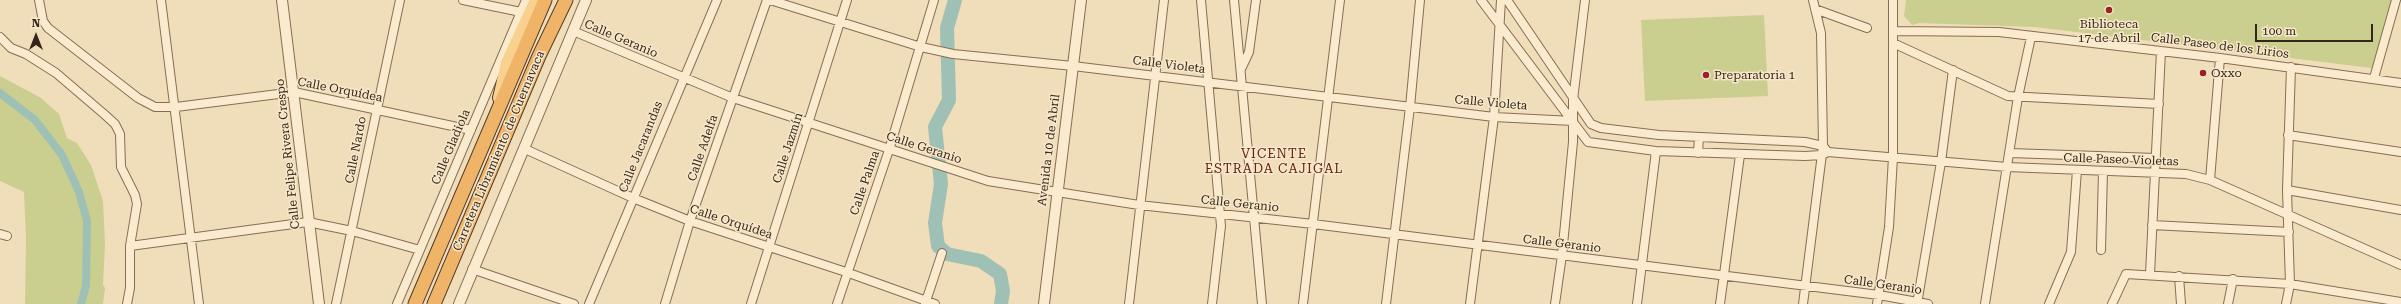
<!DOCTYPE html>
<html>
<head>
<meta charset="utf-8">
<style>
  body { margin:0 }
  #map { position:relative; width:2401px; height:304px; overflow:hidden; background:#f0ddba; font-family:"Roboto Serif",serif }
  canvas { display:block }
  .north { position:absolute; left:16px; top:16px; width:40px; height:40px; -webkit-text-stroke:3px #f7e8ca; paint-order:stroke; rotate:0deg; font-size:11px; font-weight:700; line-height:16px; text-align:center; color:#36261a }
  .north::after { content:''; display:block; margin:auto; width:14px; height:18px; background:#36261a; clip-path:polygon(50% 0,100% 100%,50% 72%,0 100%) }
  .scale { position:absolute; left:2255px; top:24px; width:118px; height:18px; box-sizing:border-box; border:2px solid #36261a; border-top:0; padding-left:5px; font-size:12px; line-height:14px; white-space:nowrap; color:#36261a; -webkit-text-stroke:3px #f7e8ca; paint-order:stroke }
</style>
</head>
<body>
<div id="map">
<canvas width="2401" height="304"></canvas>
<div class="north">N</div>
<div class="scale">100 m</div>
</div>
<script>
const g = document.querySelector('canvas').getContext('2d');
g.lineJoin = 'round';
function fill(path, color) {
  g.fillStyle = color;
  g.fill(path, 'evenodd');
}
function poly(rows) {
  const path = new Path2D();
  for (const r of rows) {
    path.moveTo(r[0], r[1]);
    for (let i = 2; i < r.length; i += 2) path.lineTo(r[i], r[i + 1]);
  }
  return path;
}
function stroke(path, color, width, dash) {
  g.strokeStyle = color;
  g.lineWidth = width;
  g.lineCap = dash ? 'butt' : 'round';
  g.setLineDash(dash || []);
  g.stroke(path);
}
function write(font, color, halo, rows, align = 'center') {
  g.font = font + ' "Roboto Serif",serif';
  g.lineWidth = 3;
  g.setLineDash([]);
  g.textBaseline = 'middle';
  g.strokeStyle = halo;
  g.fillStyle = color;
  for (const [text, x, y, turn = 0] of rows) {
    g.save();
    g.translate(x, y);
    g.rotate((+turn || 0) * Math.PI / 180);
    g.textAlign = isNaN(turn) ? turn : align;
    if (halo) g.strokeText(text, 0, 0);
    g.fillText(text, 0, 0);
    g.restore();
  }
}
fill(poly([
  [1906,0,2394,0,2372,68,2035,27,1919,23,1912,25,1904,16],
  [1764,15,1768,96,1645,101,1641,20],
  [0,76,41,98,59,114,67,138,77,143,91,165,103,201,105,245,103,285,105,288,103,304,25,304,26,238,24,192,0,181]
]), '#cace8e');
stroke(poly([
  [0,93,35,120,62,155,79,192,87,221,86,286,81,304]
]), '#9fc1b5', 8);
stroke(poly([
  [955,0,947,28,949,100,935,127,941,184,935,223,938,246,947,254,981,261,1000,274,1003,291,1001,304]
]), '#9fc1b5', 14);
const minor = poly([
  [39,0,43,21,48,28,138,98,155,107,176,107,294,92,471,130],
  [161,0,199,304],
  [463,0,521,12],
  [770,0,921,47,953,54,1073,66,1494,117,1573,121],
  [1201,0,1221,226,1212,304],
  [1234,0,1262,304],
  [1481,0,1588,142,1656,151,1805,156,1822,155,1828,152,2007,167,2186,174,2210,180,2401,265],
  [1507,0,1591,124,1601,128,1659,135,1805,142,1823,146,1828,152],
  [1815,9,1867,28],
  [573,31,733,98,988,181,1139,205,1313,224,1879,295,1928,304],
  [1893,31,1999,32,2220,58,2401,83],
  [0,37,11,48,26,54,56,73,104,114,115,124,120,134,121,167,135,195,137,204,130,246,130,288,127,304],
  [1893,43,2008,96,2159,104],
  [1241,69,1249,52,1256,0],
  [2374,78,2396,0],
  [2288,135,2401,152],
  [525,149,633,198,690,221,846,272,935,304],
  [1698,153,1699,137],
  [2010,153,2156,158],
  [2210,180,2220,58],
  [2287,190,2401,210],
  [2152,225,2289,232],
  [0,234,7,236],
  [130,246,308,222,352,231,420,250],
  [2101,250,2103,171],
  [472,269,574,304],
  [2150,274,2161,51],
  [2179,276,2181,304],
  [336,304,400,0],
  [397,304,526,0],
  [589,304,717,0],
  [665,304,690,221,767,0],
  [751,304,847,0],
  [837,304,889,150,934,0],
  [925,304,942,253],
  [1129,304,1164,0],
  [1303,304,1340,0],
  [1386,304,1410,107,1420,0],
  [1470,304,1494,117,1501,0],
  [1555,304,1562,255,1573,142,1573,100,1585,0],
  [1637,304,1656,151],
  [1720,304,1740,155],
  [1803,304,1823,146,1821,33,1813,0],
  [1877,304,1889,227,1893,157,1893,0],
  [1917,304,1941,162,1953,70],
  [1985,304,2018,97,2031,37],
  [2049,304,2071,252,2077,170],
  [2112,304,2126,274,2290,284,2401,302],
  [2228,304,2233,279],
  [2286,304,2290,284,2287,190,2291,67]
]);
const tertiary = poly([
  [282,0,319,304],
  [459,304,586,0],
  [1044,304,1081,0]
]);
const primary = poly([
  [499,98,507,63,536,0]
]);
const trunk = poly([
  [415,304,545,0],
  [434,304,539,56,566,0]
]);
stroke(minor, '#886d54', 10);
stroke(tertiary, '#886d54', 12);
stroke(primary, '#553b29', 14);
stroke(trunk, '#553b29', 15);
stroke(minor, '#fbebce', 8);
stroke(tertiary, '#fbebce', 10);
stroke(primary, '#f8d18e', 12);
stroke(trunk, '#f0b468', 13);
for (const [x, y, r, color] of [
  [2109,10,4,"#9b2028"],
  [2203,73,4,"#9b2028"],
  [1706,75,4,"#9b2028"]
]) {
  const dot = new Path2D();
  dot.arc(x, y, r, 0, 2 * Math.PI);
  g.fillStyle = color;
  g.fill(dot);
  stroke(dot, '#f7e8ca', 1.5);
}
write('12px', '#36261a', '#f7e8ca', [
  ["Biblioteca",2109,24,"center"],
  ["17 de Abril",2109,38,"center"],
  ["Oxxo",2211,73],
  ["Preparatoria 1",1714,75]
], 'left');
write('12px', '#36261a', '#f7e8ca', [
  ["Calle Geranio",621,39,23],
  ["Calle Paseo de los Lirios",2220,46,7],
  ["Calle Violeta",1169,65,7],
  ["Calle Orquídea",340,90,11],
  ["Calle Violeta",1491,103,5],
  ["Calle Gladiola",451,147,-67],
  ["Calle Jacarandas",641,147,-68],
  ["Calle Adelfa",703,148,-71],
  ["Calle Jazmín",788,148,-72],
  ["Calle Geranio",924,148,18],
  ["Calle Nardo",356,150,-79],
  ["Avenida 10 de Abril",1049,150,-83],
  ["Carretera Libramiento de Cuernavaca",499,151,-67],
  ["Calle Felipe Rivera Crespo",288,154,-96],
  ["Calle Paseo Violetas",2121,160,2],
  ["Calle Palma",865,183,-71],
  ["Calle Geranio",1240,204,6],
  ["Calle Orquídea",731,222,18],
  ["Calle Geranio",1562,244,7],
  ["Calle Geranio",1883,285,8]
]);
g.letterSpacing = '1px';
write('13px', '#652317', '#f7e8ca', [
  ["VICENTE",1274,154],
  ["ESTRADA CAJIGAL",1274,169]
]);
g.letterSpacing = '0px';
</script>
</body>
</html>
